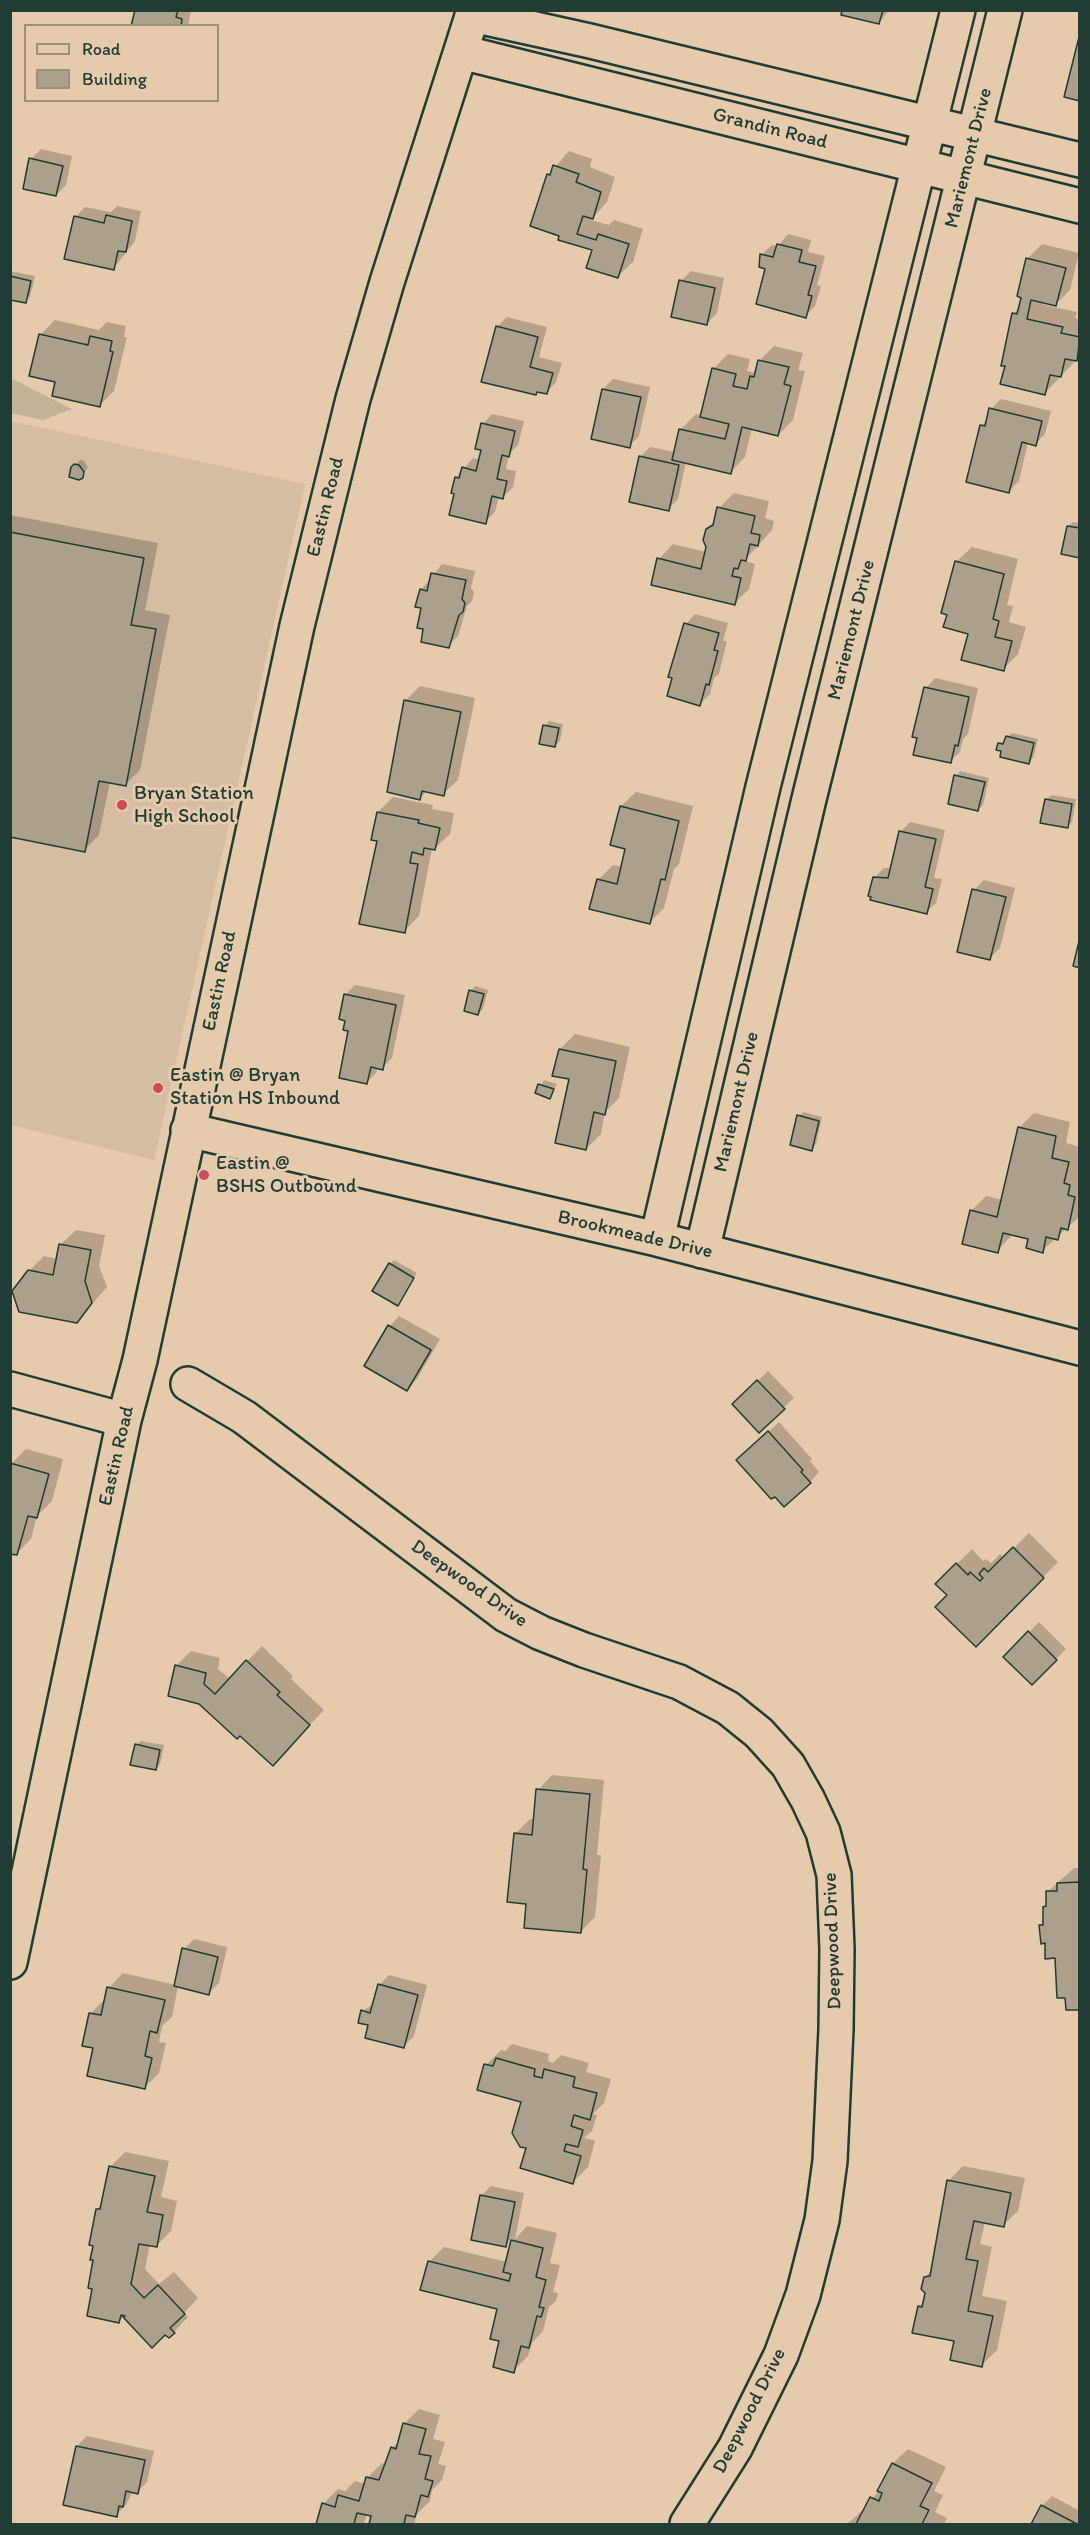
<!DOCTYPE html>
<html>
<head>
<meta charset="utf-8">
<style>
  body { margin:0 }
  #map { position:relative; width:1090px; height:2535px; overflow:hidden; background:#e5caac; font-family:Itim,sans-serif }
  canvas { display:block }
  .frame { position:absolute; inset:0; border:12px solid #1f3d34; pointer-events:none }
  .legend { position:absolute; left:24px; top:24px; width:195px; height:78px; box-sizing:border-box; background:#e5caac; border:2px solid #96927c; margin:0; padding:8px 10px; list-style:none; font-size:18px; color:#1f3d34 }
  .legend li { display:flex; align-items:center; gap:12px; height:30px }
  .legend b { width:30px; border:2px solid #96927c }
</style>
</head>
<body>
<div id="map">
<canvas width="1090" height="2535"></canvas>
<div class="frame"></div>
<ul class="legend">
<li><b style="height:8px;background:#e5caac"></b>Road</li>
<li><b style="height:16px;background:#aba089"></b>Building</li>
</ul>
</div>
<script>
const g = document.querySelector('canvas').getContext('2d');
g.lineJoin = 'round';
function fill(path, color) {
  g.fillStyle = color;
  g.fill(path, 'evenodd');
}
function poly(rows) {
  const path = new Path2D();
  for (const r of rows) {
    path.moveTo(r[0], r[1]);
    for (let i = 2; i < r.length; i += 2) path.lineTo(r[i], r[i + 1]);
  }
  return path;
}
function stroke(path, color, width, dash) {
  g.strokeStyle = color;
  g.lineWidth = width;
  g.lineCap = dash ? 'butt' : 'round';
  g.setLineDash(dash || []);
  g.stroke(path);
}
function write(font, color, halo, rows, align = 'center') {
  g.font = font + ' Itim,sans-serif';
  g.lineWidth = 6;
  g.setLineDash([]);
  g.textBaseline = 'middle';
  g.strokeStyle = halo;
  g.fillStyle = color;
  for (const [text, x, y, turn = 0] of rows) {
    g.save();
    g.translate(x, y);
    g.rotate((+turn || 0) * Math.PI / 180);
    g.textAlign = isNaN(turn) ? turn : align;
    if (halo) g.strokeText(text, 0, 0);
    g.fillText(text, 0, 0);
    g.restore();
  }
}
fill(poly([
  [11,421,305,484,154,1160,11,1125]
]), '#d4bda2');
fill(poly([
  [11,378,72,409,43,420,11,413]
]), '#c4b299');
fill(poly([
  [137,10,191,10,188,26,133,26],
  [843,10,889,10,879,23],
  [41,149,72,156,66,185,56,195,31,159],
  [569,151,592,159,590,167,615,177,607,202,591,220,609,225,614,220,643,229,633,262,618,276,594,249,561,235,548,175],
  [117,206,141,211,135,241,113,269,75,217,85,207,111,212],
  [788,234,811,240,808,252,825,256,817,285,821,286,815,306,805,316,767,268,762,254,772,245,778,246],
  [1042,244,1079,253,1070,290,1053,307,1077,312,1075,318,1080,320,1080,356,1045,393,1006,365,1014,313,1021,306,1027,259],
  [1042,301,1054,304,1053,307,1042,304],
  [10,271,35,276,30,297,25,301,10,298],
  [691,271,724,278,717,313,707,323,681,281],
  [507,317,547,327,539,357,562,363,556,382,547,392,497,327],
  [55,320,99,330,107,322,126,326,124,337,127,337,114,391,99,406,57,381,40,335],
  [774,346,803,353,798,370,805,371,793,420,778,435,752,428,745,457,731,472,686,462,678,499,668,509,640,457,650,447,675,452,681,429,696,414,701,416,713,369,728,354,750,359,747,371,755,373,759,361],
  [613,379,650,387,639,436,629,446,603,389],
  [1001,399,1051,411,1045,434,1035,444,1028,442,1019,481,1009,491,968,481,982,425,988,419,991,409],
  [492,414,524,421,518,445,509,454,506,469,516,471,513,487,503,497,499,496,495,512,485,522,456,493,456,478,473,458,481,460,483,424],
  [80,460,84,461,88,467,82,477,72,468],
  [734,493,769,501,765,518,774,521,772,530,746,559,746,561,755,564,749,589,734,604,659,559,673,544,706,552,707,530,715,521,719,508],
  [10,515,158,543,145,610,170,615,140,770,125,785,110,782,99,835,84,850,10,836],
  [1073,522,1080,523,1080,556,1068,526],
  [972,547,1018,559,1007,605,1013,606,1009,622,1026,627,1018,654,1003,669,970,632,957,561],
  [442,564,475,571,471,588,474,592,472,601,467,606,458,636,448,646,425,628,421,590],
  [695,614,728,623,723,641,727,641,719,674,714,678,710,694,700,704,686,624],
  [935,678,978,688,968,734,963,739,960,752,950,761,919,737,926,688],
  [420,686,475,698,458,780,443,794,427,791,420,798,405,701],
  [549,721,563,724,560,741,555,746,545,726],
  [1012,733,1038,739,1033,758,1028,763,1000,744],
  [960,771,989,778,983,805,978,810,956,776],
  [636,792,693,806,679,864,674,869,664,908,649,923,598,880,613,865,622,867,627,848,621,806],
  [1051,795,1076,799,1072,822,1067,826,1046,800],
  [393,797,433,805,432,809,454,813,450,834,435,848,432,848,419,916,404,931,379,840,378,812],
  [910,822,945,830,934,878,942,879,936,903,926,912,874,878,884,868,892,868,900,832],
  [984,880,1015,888,1000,948,990,958,974,890],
  [355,985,405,995,392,1058,382,1068,378,1067,376,1073,366,1083,345,995],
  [475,986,488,990,483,1009,478,1014,471,991],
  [575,1034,630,1047,619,1098,605,1112,601,1134,586,1149,570,1078,560,1049],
  [544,1080,557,1084,549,1097,537,1092],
  [803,1112,822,1117,816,1144,811,1149,799,1116],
  [1034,1113,1070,1122,1066,1143,1080,1147,1080,1216,1042,1251,1030,1238,1013,1234,997,1251,971,1211,986,1196,1003,1200,1019,1128],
  [76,1230,105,1235,99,1266,107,1287,77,1321,29,1271,44,1256,58,1259,61,1244],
  [394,1260,417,1273,397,1304,390,1264],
  [399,1316,440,1339,417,1379,407,1389,367,1365,390,1326],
  [768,1371,794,1398,759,1431,734,1404],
  [779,1422,812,1459,810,1461,819,1472,810,1482,748,1451],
  [26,1449,63,1459,52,1501,37,1516,31,1539,16,1554,11,1464],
  [1029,1533,1058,1562,976,1645,949,1595,937,1584,972,1549,983,1561,986,1559,991,1563,1000,1554,1004,1558],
  [1039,1622,1066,1649,1032,1683,1005,1657],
  [262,1646,293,1676,291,1679,324,1710,287,1749,176,1666,191,1651,220,1658,218,1669,230,1679],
  [141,1741,164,1745,160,1764,155,1769,136,1745],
  [552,1775,604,1780,597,1855,601,1855,595,1917,580,1932,527,1903,515,1834,530,1819,535,1819,538,1790],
  [1074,1868,1080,1868,1080,2008,1040,1925,1045,1921,1047,1892],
  [194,1939,227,1947,219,1983,209,1993,178,1986,172,2017,162,2026,159,2042,166,2043,159,2073,144,2088,95,2047,90,2014,105,1999,109,1988,123,1973,176,1985,184,1949],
  [389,1975,427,1985,414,2036,404,2046,370,2024,363,2011,375,2002,379,1985],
  [512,2044,549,2054,548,2061,553,2063,561,2055,589,2063,586,2072,611,2079,604,2103,593,2114,597,2115,592,2131,584,2138,595,2141,588,2167,573,2182,528,2147,523,2101,486,2065,501,2050,505,2051],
  [125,2152,169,2161,161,2197,177,2201,171,2231,156,2246,150,2244,145,2269,159,2284,174,2272,198,2298,184,2313,188,2317,174,2332,166,2333,152,2346,124,2316,119,2321,94,2288,97,2209,103,2204,110,2167],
  [963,2166,1025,2178,1018,2211,1003,2225,985,2222,980,2244,992,2247,982,2296,1007,2301,997,2350,982,2365,919,2307,925,2301,927,2292,925,2277,932,2270,948,2181],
  [491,2186,524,2193,515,2239,527,2226,557,2233,550,2263,560,2265,553,2292,558,2293,556,2301,549,2307,543,2331,532,2343,528,2356,513,2371,501,2340,499,2308,429,2262,444,2247,507,2262,513,2237,505,2245,481,2196],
  [419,2409,440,2415,433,2439,445,2442,438,2464,446,2466,442,2480,432,2490,430,2501,417,2514,414,2524,371,2524,373,2515,367,2514,364,2524,318,2524,323,2504,338,2489,345,2491,355,2481,366,2484,367,2478,382,2463,386,2464,392,2448,400,2441,404,2424],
  [87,2436,154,2451,147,2482,137,2492,133,2491,126,2505,116,2515,77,2446],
  [908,2449,946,2467,934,2491,943,2495,935,2512,947,2518,944,2524,847,2524,864,2509,880,2489,893,2463],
  [1052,2496,1080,2511,1080,2524,1032,2524,1042,2506]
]), '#0003');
const building = poly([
  [135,10,178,10,176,17,182,19,181,26,131,26,135,10],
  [842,10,883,10,879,24,841,15,842,10],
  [1080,33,1080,101,1064,97,1080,33],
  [29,158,63,166,56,196,23,189,29,158],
  [553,165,579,174,576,182,601,192,593,219,583,216,577,234,596,240,598,234,629,244,618,278,586,268,592,250,558,240,559,236,530,226,547,174,550,175,553,165],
  [106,215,132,221,126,252,118,251,114,270,64,259,74,216,104,223,106,215],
  [777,244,802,250,799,262,816,266,808,295,812,296,806,318,756,304,765,269,759,267,760,254,773,257,777,244],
  [1026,258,1066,268,1056,306,1031,300,1027,319,1063,327,1061,333,1080,337,1077,361,1065,359,1061,377,1050,375,1045,395,1000,384,1005,366,1001,366,1012,313,1017,314,1021,298,1017,296,1026,258],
  [10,276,31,281,26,303,10,300,10,276],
  [679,280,715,288,707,325,671,317,679,280],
  [496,326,538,337,530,367,553,373,547,394,537,392,536,395,481,382,496,326],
  [39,334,88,345,90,336,112,341,110,351,113,352,100,407,52,396,55,382,29,376,39,334],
  [758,360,789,367,784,384,791,386,778,436,742,427,731,474,672,460,679,429,725,439,729,424,700,417,712,368,736,374,733,386,747,389,750,376,754,377,758,360],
  [602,389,641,397,630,448,591,439,602,389],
  [989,408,1042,421,1036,446,1022,442,1009,493,966,482,980,425,985,426,989,408],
  [481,423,515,431,509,457,502,455,497,479,507,481,503,499,492,496,486,524,449,515,454,494,451,493,455,477,459,478,462,467,476,471,481,450,475,449,481,423],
  [639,456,679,465,669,511,629,502,639,456],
  [74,464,79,465,84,472,83,478,79,480,69,477,71,467,74,464],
  [717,507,755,516,751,533,760,535,758,546,750,544,746,561,741,560,738,569,734,568,732,576,741,578,735,605,651,585,657,558,701,569,706,547,703,540,706,529,713,525,717,507],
  [1067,526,1080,528,1080,558,1061,554,1067,526],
  [10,532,144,558,131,625,156,629,126,786,99,781,85,852,10,837,10,532],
  [955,561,1004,574,993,619,999,621,995,637,1012,641,1004,671,961,660,968,634,943,627,947,615,941,613,955,561],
  [431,573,466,580,462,599,465,603,463,612,459,615,449,648,421,642,423,629,417,628,421,608,415,607,420,589,427,591,431,573],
  [684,623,719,633,714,650,718,651,709,685,706,684,700,706,667,696,672,678,668,677,684,623],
  [924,687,969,697,958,746,955,745,951,763,913,755,917,738,912,737,924,687],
  [404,700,461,712,444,796,422,791,420,800,387,792,404,700],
  [543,725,559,728,555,747,539,744,543,725],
  [1006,736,1034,743,1029,764,1000,757,1001,751,996,750,998,743,1003,744,1006,736],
  [954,775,985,782,978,811,948,804,954,775],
  [1045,799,1072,804,1068,828,1040,823,1045,799],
  [620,806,679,821,665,880,661,879,650,924,589,909,597,879,617,884,625,849,610,845,620,806],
  [377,812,419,820,418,823,440,828,435,850,424,848,423,855,412,852,410,863,418,864,405,933,359,924,377,841,371,840,377,812],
  [899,831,936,839,925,887,933,889,927,914,870,900,871,897,868,896,873,877,888,878,899,831],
  [972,889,1006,897,990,960,957,952,972,889],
  [1080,937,1080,968,1073,966,1080,937],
  [469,990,484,994,478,1015,464,1011,469,990],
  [344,994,396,1005,383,1070,371,1067,367,1084,339,1078,348,1031,343,1030,345,1021,339,1019,344,994],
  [559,1049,616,1061,605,1115,594,1112,586,1150,555,1143,569,1079,552,1076,559,1049],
  [538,1084,554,1089,550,1099,535,1093,538,1084],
  [797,1115,819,1121,812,1151,790,1145,797,1115],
  [1018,1127,1056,1136,1052,1158,1069,1162,1064,1183,1070,1185,1068,1195,1075,1197,1068,1230,1061,1228,1058,1240,1046,1237,1043,1253,1026,1248,1028,1239,1003,1233,998,1253,962,1244,970,1210,997,1217,1018,1127],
  [59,1244,91,1250,85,1281,92,1303,77,1323,19,1312,12,1291,28,1270,53,1275,59,1244],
  [389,1263,414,1278,398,1306,372,1291,389,1263],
  [388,1325,431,1350,407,1391,364,1366,388,1325],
  [757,1380,785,1409,759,1433,732,1404,757,1380],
  [768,1431,803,1470,801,1472,811,1483,784,1507,775,1497,771,1499,736,1460,768,1431],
  [10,1463,49,1474,37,1518,28,1516,17,1555,10,1554,10,1463],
  [1013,1547,1044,1578,976,1647,935,1607,947,1595,935,1584,956,1563,968,1575,970,1572,980,1581,983,1578,979,1574,984,1568,988,1572,1013,1547],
  [1028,1631,1057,1660,1032,1685,1003,1657,1028,1631],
  [246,1660,280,1692,277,1695,310,1725,273,1766,240,1736,237,1739,199,1704,168,1696,175,1665,206,1673,204,1684,215,1694,246,1660],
  [135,1744,160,1750,156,1770,130,1765,135,1744],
  [536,1789,590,1794,583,1869,587,1870,581,1933,524,1928,526,1904,507,1902,514,1833,532,1835,536,1789],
  [1080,1882,1080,2010,1066,2010,1065,1998,1057,1998,1055,1958,1045,1959,1045,1943,1041,1944,1039,1925,1043,1925,1043,1907,1046,1906,1046,1891,1057,1891,1057,1883,1080,1882],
  [182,1948,218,1957,209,1995,174,1986,182,1948],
  [378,1984,418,1995,404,2048,365,2038,368,2025,358,2023,361,2010,370,2013,378,1984],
  [107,1987,165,2000,157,2033,150,2031,145,2056,152,2058,145,2089,87,2076,93,2048,82,2046,89,2013,101,2015,107,1987],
  [496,2058,535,2069,534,2076,542,2078,544,2069,575,2077,573,2087,597,2093,590,2120,574,2115,571,2126,583,2130,578,2147,566,2144,564,2151,581,2156,573,2184,520,2168,526,2148,520,2147,512,2133,521,2102,477,2090,484,2064,493,2066,496,2058],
  [109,2166,155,2176,147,2212,163,2215,157,2247,139,2244,131,2284,144,2298,158,2285,185,2314,170,2328,175,2333,169,2338,165,2335,152,2348,123,2317,125,2316,121,2315,119,2323,87,2316,92,2289,88,2288,93,2260,90,2260,93,2246,89,2245,96,2209,100,2209,109,2166],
  [947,2180,1011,2193,1004,2227,974,2221,966,2259,978,2261,968,2311,993,2316,982,2367,950,2360,954,2341,912,2333,918,2306,922,2307,925,2293,921,2289,924,2277,930,2276,947,2180],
  [480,2195,515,2202,506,2247,471,2240,480,2195],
  [511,2240,543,2248,536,2277,546,2280,539,2307,544,2308,541,2317,537,2316,529,2348,521,2346,514,2373,493,2367,499,2341,490,2339,497,2309,420,2290,428,2261,509,2281,511,2274,503,2272,511,2240],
  [403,2423,426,2429,419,2454,431,2456,425,2479,433,2481,428,2497,421,2495,415,2517,406,2515,404,2524,369,2524,371,2516,357,2513,354,2524,316,2524,322,2503,335,2507,338,2495,359,2501,366,2477,379,2480,391,2447,396,2449,403,2423],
  [76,2446,145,2460,138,2494,126,2491,123,2507,119,2506,117,2517,63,2505,76,2446],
  [892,2463,932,2483,920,2506,929,2510,922,2524,856,2524,870,2497,879,2501,882,2493,877,2491,892,2463],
  [1041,2505,1077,2524,1031,2524,1041,2505]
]);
fill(building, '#aba089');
stroke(building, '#1f3d34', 1.5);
const minor = poly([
  [472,15,590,41,1080,160],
  [461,52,1080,206],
  [188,1130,657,1239,1080,1348],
  [657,1239,763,787,958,10],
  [702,1251,809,799,1005,10],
  [188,1384,244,1417,506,1615,541,1633,584,1650,679,1682,728,1708,759,1733,788,1765,808,1800,823,1832,834,1875,837,1949,836,2029,830,2161,822,2220,803,2295,781,2355,735,2448,687,2524],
  [10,1389,124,1420],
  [10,1962,124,1420,140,1360,297,626,353,399,387,282,474,10]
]);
stroke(minor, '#1f3d34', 38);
stroke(minor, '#e5caac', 33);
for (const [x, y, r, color] of [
  [122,805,6,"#d1495b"],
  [158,1088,6,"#d1495b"],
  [204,1175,6,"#d1495b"]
]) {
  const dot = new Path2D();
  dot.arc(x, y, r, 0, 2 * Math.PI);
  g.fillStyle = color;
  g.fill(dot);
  stroke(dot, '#e5caac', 2);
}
write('20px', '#1f3d34', '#e5caac', [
  ["Grandin Road",770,129,14],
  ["Mariemont Drive",969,158,-76],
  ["Eastin Road",326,507,-76],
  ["Mariemont Drive",852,630,-76],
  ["Eastin Road",220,981,-78],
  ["Mariemont Drive",737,1102,-77],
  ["Brookmeade Drive",635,1235,13],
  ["Eastin Road",117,1456,-77],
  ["Deepwood Drive",469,1584,35],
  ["Deepwood Drive",833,1941,-92],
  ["Deepwood Drive",750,2411,-63]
]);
write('20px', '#1f3d34', '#e5caac', [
  ["Bryan Station",134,794],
  ["High School",134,817],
  ["Eastin @ Bryan",170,1076],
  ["Station HS Inbound",170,1099],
  ["Eastin @",216,1164],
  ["BSHS Outbound",216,1187]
], 'left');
</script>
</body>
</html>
